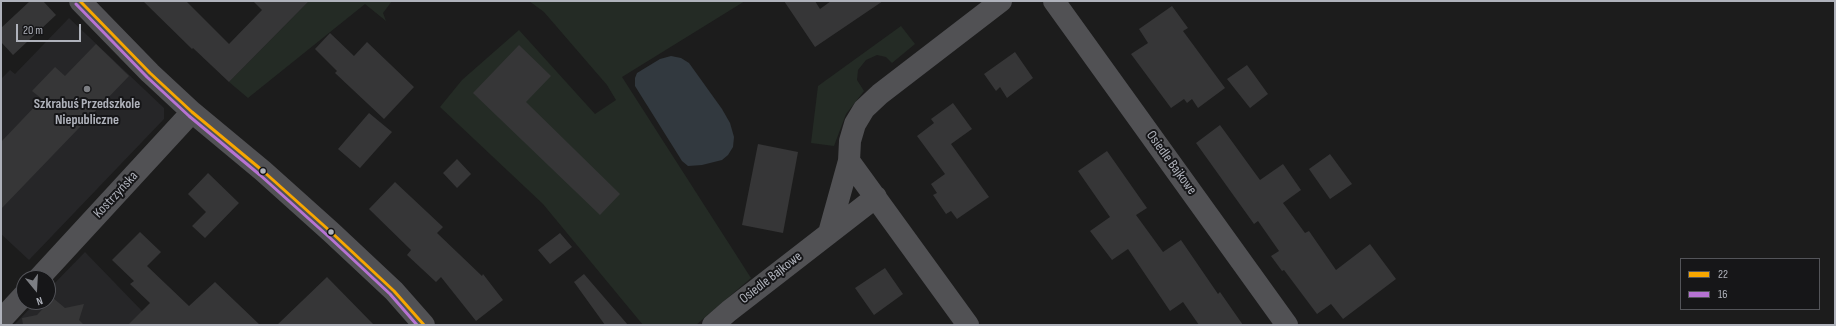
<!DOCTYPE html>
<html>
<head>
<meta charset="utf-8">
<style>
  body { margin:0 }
  #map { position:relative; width:1836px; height:326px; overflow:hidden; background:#1c1c1c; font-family:"Sofia Sans Condensed",sans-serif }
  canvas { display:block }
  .frame { position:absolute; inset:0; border:2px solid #afb2bb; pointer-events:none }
  .legend { position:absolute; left:1680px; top:258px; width:140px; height:52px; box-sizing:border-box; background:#161618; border:1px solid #535459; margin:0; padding:5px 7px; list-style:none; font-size:12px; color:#afb2bb }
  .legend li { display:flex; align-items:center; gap:8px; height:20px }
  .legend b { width:20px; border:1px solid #535459 }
  .north { position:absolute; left:16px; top:270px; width:40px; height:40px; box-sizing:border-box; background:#161618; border:1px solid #535459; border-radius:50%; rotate:162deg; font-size:11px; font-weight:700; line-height:16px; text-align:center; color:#afb2bb }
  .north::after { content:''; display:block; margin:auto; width:14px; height:18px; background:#7c7e83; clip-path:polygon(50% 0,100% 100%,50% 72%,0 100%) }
  .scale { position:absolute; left:16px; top:24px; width:65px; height:18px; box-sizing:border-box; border:2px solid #afb2bb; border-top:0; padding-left:5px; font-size:12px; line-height:14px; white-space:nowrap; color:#afb2bb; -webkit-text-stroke:3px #161618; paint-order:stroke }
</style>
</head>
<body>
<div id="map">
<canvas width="1836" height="326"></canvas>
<div class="frame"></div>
<ul class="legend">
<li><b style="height:5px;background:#f7a600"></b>22</li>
<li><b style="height:5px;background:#b673d3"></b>16</li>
</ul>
<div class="north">N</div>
<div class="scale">20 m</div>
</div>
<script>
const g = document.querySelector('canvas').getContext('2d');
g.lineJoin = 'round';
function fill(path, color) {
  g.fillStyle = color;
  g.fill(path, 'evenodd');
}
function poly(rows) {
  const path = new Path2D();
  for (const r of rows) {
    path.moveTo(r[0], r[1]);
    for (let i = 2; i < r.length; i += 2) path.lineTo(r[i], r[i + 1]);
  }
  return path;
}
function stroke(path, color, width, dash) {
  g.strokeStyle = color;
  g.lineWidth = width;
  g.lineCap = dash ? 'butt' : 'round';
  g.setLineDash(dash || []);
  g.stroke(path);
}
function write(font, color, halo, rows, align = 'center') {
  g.font = font + ' "Sofia Sans Condensed",sans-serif';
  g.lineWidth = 4;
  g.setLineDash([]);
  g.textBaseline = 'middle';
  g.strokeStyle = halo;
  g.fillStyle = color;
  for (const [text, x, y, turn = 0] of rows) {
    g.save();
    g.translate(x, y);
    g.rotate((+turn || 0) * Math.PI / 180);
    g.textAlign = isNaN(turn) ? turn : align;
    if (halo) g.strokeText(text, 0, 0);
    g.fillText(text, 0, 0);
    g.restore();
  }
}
fill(poly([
  [69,18,164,108,164,119,29,260,1,234,1,79,10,70,15,74],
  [85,252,142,311,157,325,14,325,36,302,48,302,48,290]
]), '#262628');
fill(poly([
  [309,1,392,1,383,13,386,21,365,4,248,98,229,82],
  [529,1,745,1,622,77,751,278,696,325,643,325,543,204,440,107,462,80,519,30,595,114,616,100,607,85,544,12],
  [901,26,915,44,892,63,886,57,877,55,866,60,858,70,857,80,864,91,846,114,834,146,811,143,818,86]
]), '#242b25');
fill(poly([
  [671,56,681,58,689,63,722,109,730,123,734,137,733,147,728,155,722,160,702,165,688,166,682,161,635,86,635,78,637,73,660,59]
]), '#32393f');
fill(poly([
  [30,1,43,1,56,15,13,55,1,42,1,28],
  [143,1,186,1,229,44,262,10,253,1,309,1,229,82,193,48,192,49],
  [784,1,815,1,820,9,831,1,883,1,815,47],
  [1172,6,1188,28,1183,31,1225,88,1198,108,1192,99,1187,103,1184,99,1171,108,1131,54,1148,43,1139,29],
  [330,33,354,56,367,42,414,87,384,119,335,73,337,71,315,49],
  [96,44,129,76,1,209,1,142,42,99,32,91,55,67,65,76],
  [519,45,551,76,526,102,620,194,600,215,473,93],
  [1015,52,1033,78,1007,98,1000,87,996,91,984,74],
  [1247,65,1268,94,1250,108,1227,79],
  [953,103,972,129,951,144,989,197,957,219,951,211,946,214,933,195,937,193,931,184,945,174,917,136,934,123,931,119],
  [369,113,392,132,360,168,338,149],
  [1220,125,1260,180,1283,164,1301,190,1283,203,1305,233,1309,231,1336,270,1370,244,1396,279,1343,319,1331,304,1317,314,1284,270,1282,271,1271,256,1279,251,1258,221,1254,224,1196,143],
  [758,144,798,152,783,233,742,225],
  [1107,151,1147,208,1136,215,1163,252,1181,240,1218,294,1220,292,1243,325,1199,325,1183,302,1170,311,1128,249,1112,260,1090,231,1110,217,1078,171],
  [1330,154,1352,184,1330,199,1309,169],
  [457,159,471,174,457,188,443,173],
  [208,173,239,203,205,238,192,226,206,212,188,194],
  [395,182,443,227,437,233,482,276,483,274,503,300,476,321,441,277,436,282,407,255,411,250,369,209],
  [140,232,161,252,147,266,189,306,215,282,260,325,128,325,150,303,130,284,134,281,112,260],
  [560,233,572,247,550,264,538,250],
  [885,268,903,294,874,315,855,288],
  [584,274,628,325,605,325,574,282],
  [327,277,374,325,277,325],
  [53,298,65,308,84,304,79,320,84,325,23,325,22,318,37,315]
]), '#363637');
stroke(poly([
  [80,1,150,73,192,112,263,171,331,232,394,291,424,325],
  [1054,1,1287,325],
  [829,233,849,161],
  [39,278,192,112],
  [1,320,24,295],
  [713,325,729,311,876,197],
  [968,325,849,161,850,141,855,124,864,109,880,94,1001,1]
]), '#515154', 22);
stroke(poly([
  [80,1,150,73,192,112,263,171,331,232,394,291,424,325]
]), '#f7a600', 3);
stroke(poly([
  [76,4,147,77,189,116,260,175,328,236,390,294,417,325]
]), '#b673d3', 3);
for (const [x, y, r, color] of [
  [87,89,4,"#7c7e83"],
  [263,171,3.5,"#afb2bb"],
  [331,232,3.5,"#afb2bb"]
]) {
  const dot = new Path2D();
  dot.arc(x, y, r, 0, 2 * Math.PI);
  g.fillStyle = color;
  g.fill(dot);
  stroke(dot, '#161618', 1.5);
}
write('bold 14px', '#afb2bb', '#161618', [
  ["Szkrabuś Przedszkole",87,104],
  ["Niepubliczne",87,120]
]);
write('14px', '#afb2bb', '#161618', [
  ["Osiedle Bajkowe",1171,163,54],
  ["Kostrzyńska",116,195,-47],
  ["Osiedle Bajkowe",771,278,-38]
]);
</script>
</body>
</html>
